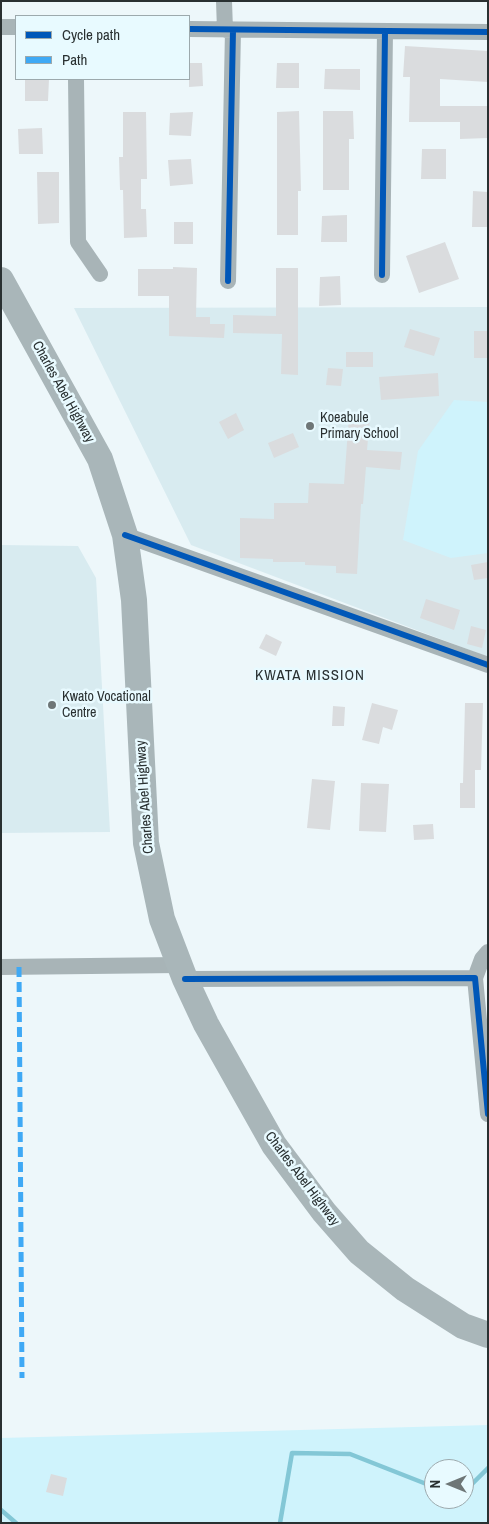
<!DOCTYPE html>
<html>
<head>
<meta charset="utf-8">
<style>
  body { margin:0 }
  #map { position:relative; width:489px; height:1524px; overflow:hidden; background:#edf7fa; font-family:"Archivo Narrow",sans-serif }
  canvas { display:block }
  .frame { position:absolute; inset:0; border:2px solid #293031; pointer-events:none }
  .legend { position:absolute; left:15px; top:15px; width:175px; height:65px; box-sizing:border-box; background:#e8faff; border:1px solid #9ca9ad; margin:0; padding:6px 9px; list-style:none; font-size:15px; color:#293031 }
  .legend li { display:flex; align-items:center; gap:10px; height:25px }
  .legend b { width:25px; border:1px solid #9ca9ad }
  .north { position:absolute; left:424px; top:1459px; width:50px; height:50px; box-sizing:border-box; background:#e8faff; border:1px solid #9ca9ad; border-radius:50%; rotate:270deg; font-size:14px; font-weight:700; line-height:20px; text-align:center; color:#293031 }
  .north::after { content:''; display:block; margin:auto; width:18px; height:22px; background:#6e7677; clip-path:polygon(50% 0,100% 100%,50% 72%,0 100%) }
</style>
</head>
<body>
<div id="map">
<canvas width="489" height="1524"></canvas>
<div class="frame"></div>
<ul class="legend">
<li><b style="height:6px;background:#0057b8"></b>Cycle path</li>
<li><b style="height:6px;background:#3fa9f5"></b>Path</li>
</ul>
<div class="north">N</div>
</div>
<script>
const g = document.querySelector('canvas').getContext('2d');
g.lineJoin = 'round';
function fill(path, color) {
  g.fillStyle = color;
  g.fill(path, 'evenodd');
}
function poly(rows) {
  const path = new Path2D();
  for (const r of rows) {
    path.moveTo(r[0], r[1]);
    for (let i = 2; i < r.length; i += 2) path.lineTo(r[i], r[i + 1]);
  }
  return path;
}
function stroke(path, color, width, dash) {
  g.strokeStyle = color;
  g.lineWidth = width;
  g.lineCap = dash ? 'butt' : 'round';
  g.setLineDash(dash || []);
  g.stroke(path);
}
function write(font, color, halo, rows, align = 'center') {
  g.font = font + ' "Archivo Narrow",sans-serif';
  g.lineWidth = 5;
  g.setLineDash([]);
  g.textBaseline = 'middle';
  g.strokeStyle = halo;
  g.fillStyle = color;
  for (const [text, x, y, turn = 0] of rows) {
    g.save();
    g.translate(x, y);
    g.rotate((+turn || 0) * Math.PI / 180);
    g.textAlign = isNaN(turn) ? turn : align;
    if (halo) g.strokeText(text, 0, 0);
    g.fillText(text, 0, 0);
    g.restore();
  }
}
fill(poly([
  [488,307,488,657,191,545,74,308],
  [1,545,78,546,96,578,110,832,1,833]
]), '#d8ebf0');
fill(poly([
  [454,400,488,402,488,553,451,558,403,540,418,451],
  [488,1425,488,1523,1,1523,1,1438],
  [434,1469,464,1469,464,1499,434,1499]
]), '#cff3fc');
stroke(poly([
  [464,1492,488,1468],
  [1,1510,16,1523],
  [280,1523,292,1453,350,1454,434,1487]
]), '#83c7d6', 4.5);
fill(poly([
  [405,46,488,51,488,82,440,79,440,106,488,106,488,138,460,139,460,122,409,122,410,77,403,77],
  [189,63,202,63,203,86,189,87],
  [277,63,299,63,299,88,276,88],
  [325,69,360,69,360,90,324,89],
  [25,79,49,79,48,101,25,101],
  [299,111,301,191,298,191,298,235,277,235,277,112],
  [323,111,353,111,354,139,349,139,349,190,323,190],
  [123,112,146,112,147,179,141,179,141,209,146,209,147,237,124,238,123,190,120,190,119,157,123,157],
  [193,112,191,136,169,135,170,113],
  [42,128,43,154,19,154,18,129],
  [422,149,446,149,446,179,421,179],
  [191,159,193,184,170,186,168,160],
  [37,172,59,172,59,223,38,224],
  [473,191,488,192,488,227,472,227],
  [347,215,347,242,321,242,322,216],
  [174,222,193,222,193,244,174,244],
  [445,242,459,279,419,293,406,256],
  [173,267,197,268,196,317,210,317,210,324,225,324,224,338,169,336,169,296,138,296,138,269,173,269],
  [276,268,298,268,298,375,281,374,282,334,233,333,233,315,276,316],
  [340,276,341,305,319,306,320,277],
  [410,329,440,338,434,356,404,347],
  [474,331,488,331,488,358,474,358],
  [346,352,373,352,373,367,346,367],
  [328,368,343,369,341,386,326,385],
  [438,373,439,396,381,400,379,377],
  [236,413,244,430,228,439,219,422],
  [349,416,370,417,367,450,402,452,400,470,366,467,363,504,361,504,357,574,336,573,336,566,305,565,305,562,273,562,273,559,240,558,240,518,274,519,274,503,308,503,309,483,344,484],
  [293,433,299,447,274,458,268,443],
  [488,562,488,578,474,580,471,565],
  [426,599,460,610,454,630,420,618],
  [471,626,486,630,482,648,467,644],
  [266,634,282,642,276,656,259,648],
  [372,703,398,710,392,730,383,727,379,744,362,740],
  [465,703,483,703,481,770,475,770,475,808,460,808,460,783,463,783],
  [333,706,345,707,344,726,332,726],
  [312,779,335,781,330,830,307,828],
  [361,783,389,784,386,832,359,831],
  [433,824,434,839,414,840,413,825],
  [51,1474,67,1478,63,1496,46,1492]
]), '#dadcde');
stroke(poly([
  [224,1,225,30],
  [1,27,16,27],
  [189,29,488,32],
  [76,79,78,242,100,274],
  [382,275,385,31],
  [228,281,233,30],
  [125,535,488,665],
  [1,967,179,965],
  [475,978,482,959,488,952],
  [185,979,475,978,488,1114]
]), '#a8b4b7', 16);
stroke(poly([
  [1,280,100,459,125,535,134,600,146,843,162,919,185,979,206,1024,274,1145,324,1212,359,1252,405,1289,463,1326,488,1335]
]), '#a9b6b9', 26);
stroke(poly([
  [19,967,22,1378]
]), '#3fa9f5', 5, [10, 5]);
stroke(poly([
  [189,29,488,32],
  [382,275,385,31],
  [228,281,233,30],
  [125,535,488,665],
  [185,979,475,978,488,1114]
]), '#0057b8', 6);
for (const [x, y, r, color] of [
  [310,426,5,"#6e7677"],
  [52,705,5,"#6e7677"]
]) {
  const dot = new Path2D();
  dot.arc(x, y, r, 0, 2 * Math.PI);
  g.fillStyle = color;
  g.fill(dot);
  stroke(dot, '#e8faff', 2);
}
write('14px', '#293031', '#e8faff', [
  ["Charles Abel Highway",63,392,61],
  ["Charles Abel Highway",145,797,-94],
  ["Charles Abel Highway",302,1179,53]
]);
write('14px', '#293031', '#e8faff', [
  ["Koeabule",320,418],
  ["Primary School",320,434],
  ["Kwato Vocational",62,697],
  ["Centre",62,713]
], 'left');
g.letterSpacing = '1px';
write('15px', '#293031', '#e8faff', [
  ["KWATA MISSION",310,676]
]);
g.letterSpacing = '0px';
</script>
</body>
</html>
